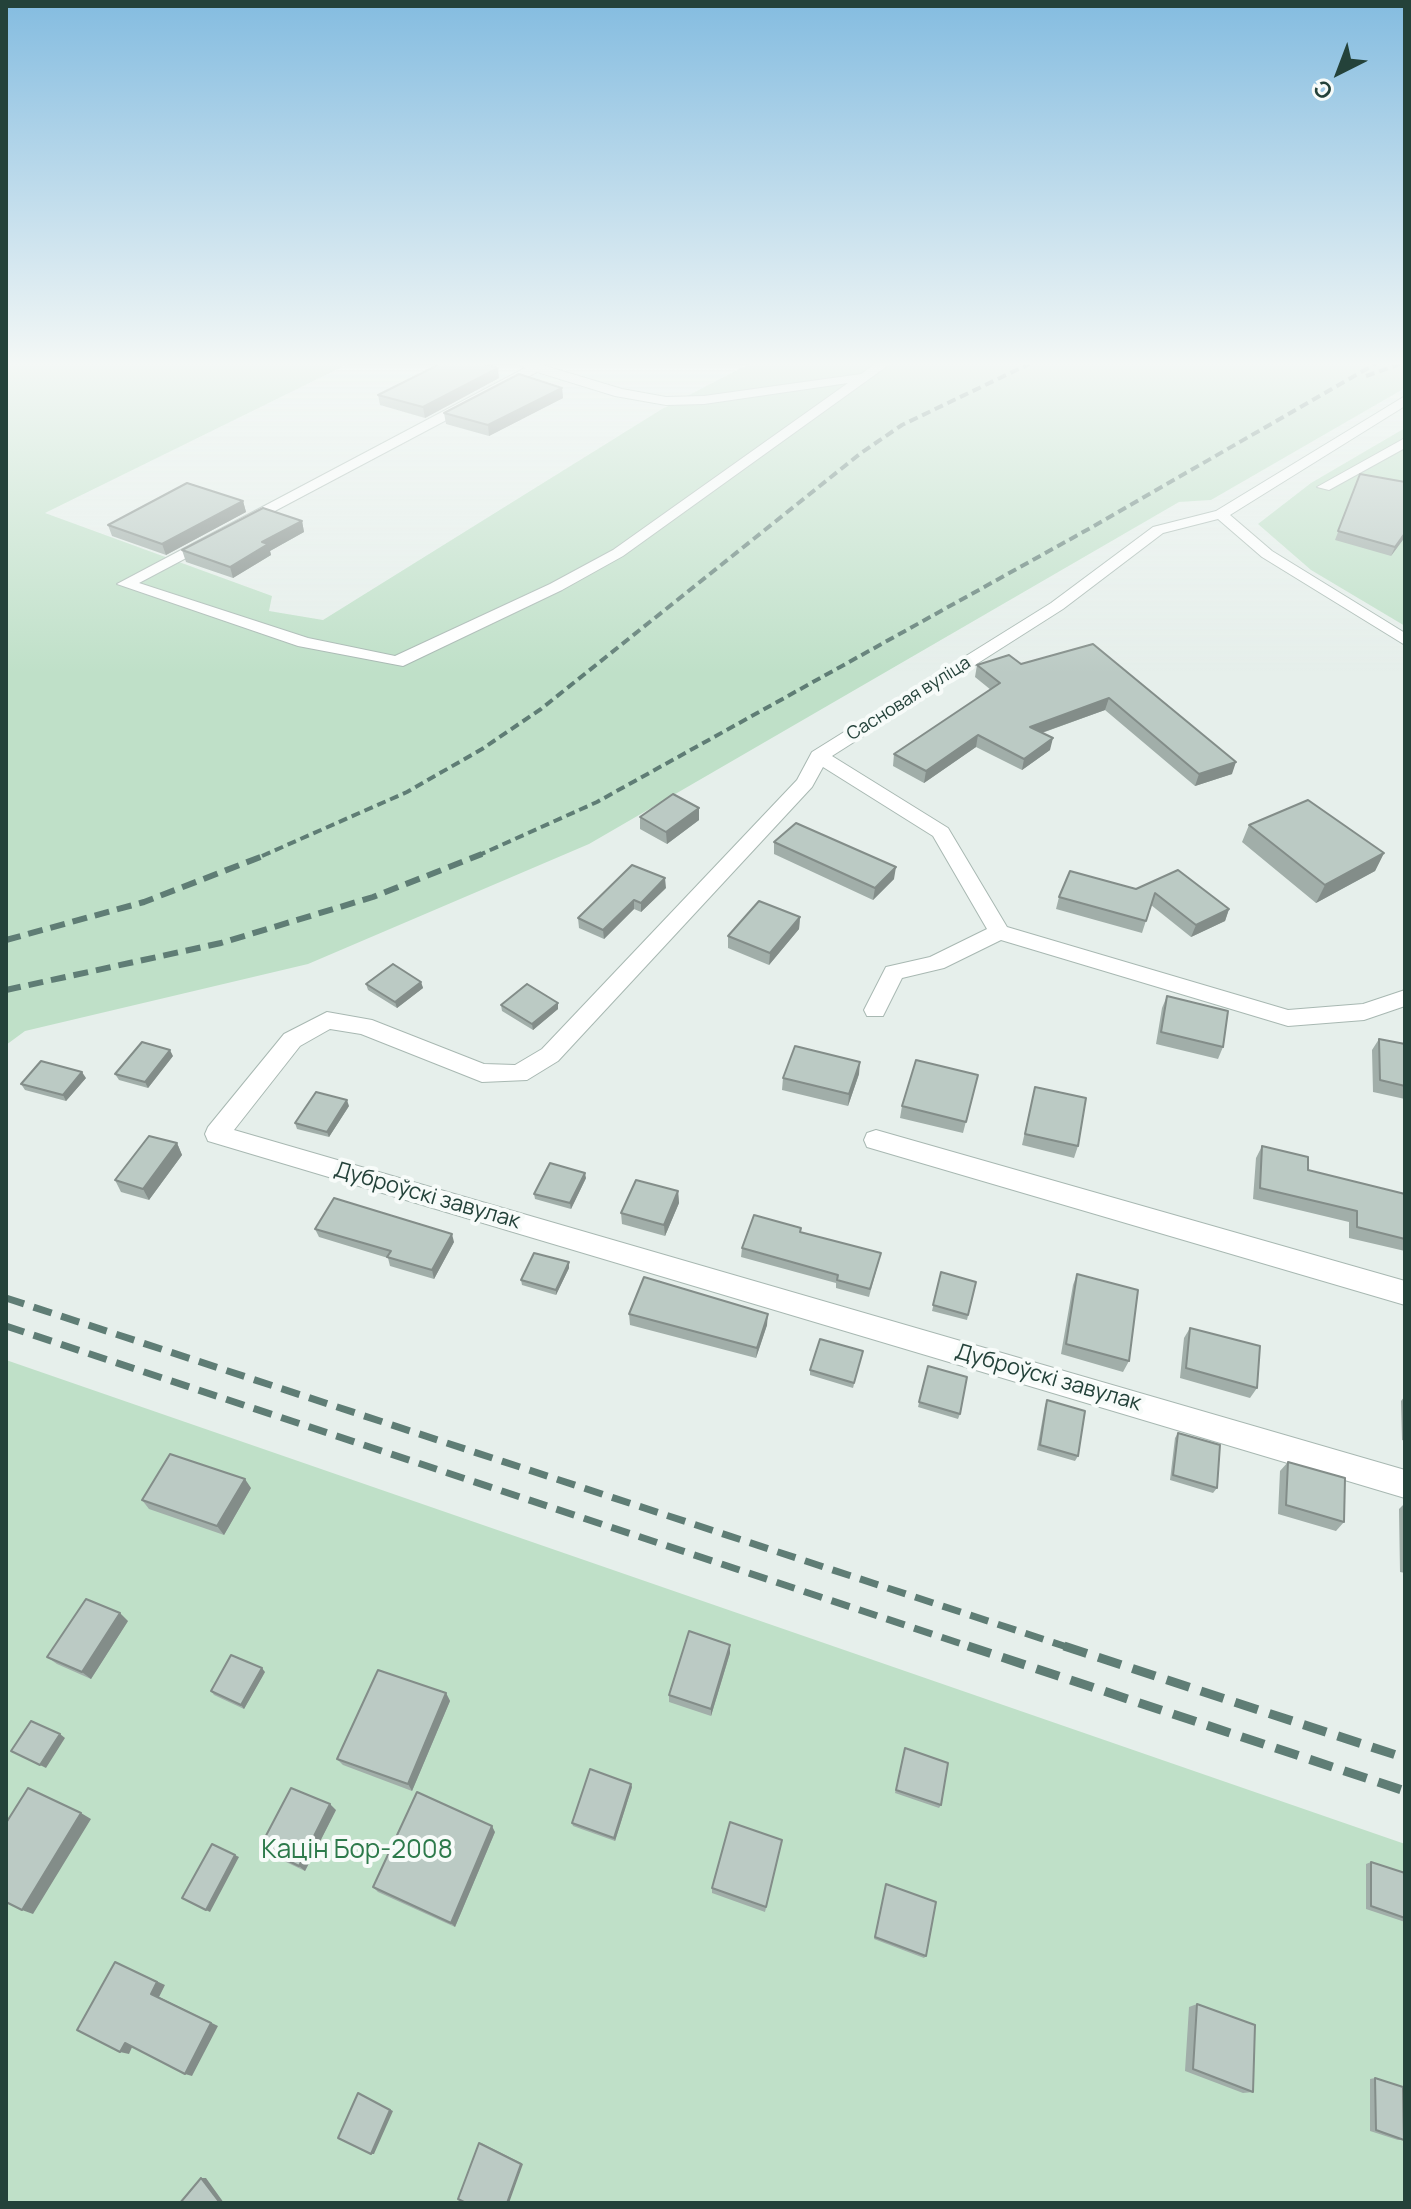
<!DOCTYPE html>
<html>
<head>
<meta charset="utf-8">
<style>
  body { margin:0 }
  #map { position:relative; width:1411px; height:2209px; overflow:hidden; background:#e6efeb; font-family:Manrope,sans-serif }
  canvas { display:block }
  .frame { position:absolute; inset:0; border:8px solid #24423a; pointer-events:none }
  .north { position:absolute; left:1299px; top:32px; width:80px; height:80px; -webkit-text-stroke:6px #f7fbf9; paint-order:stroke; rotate:222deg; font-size:22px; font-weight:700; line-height:32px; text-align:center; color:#24423a }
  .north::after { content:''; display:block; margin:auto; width:28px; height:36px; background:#24423a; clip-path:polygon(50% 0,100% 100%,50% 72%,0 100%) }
</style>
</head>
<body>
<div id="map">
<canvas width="1411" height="2209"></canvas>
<div class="frame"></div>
<div class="north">С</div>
</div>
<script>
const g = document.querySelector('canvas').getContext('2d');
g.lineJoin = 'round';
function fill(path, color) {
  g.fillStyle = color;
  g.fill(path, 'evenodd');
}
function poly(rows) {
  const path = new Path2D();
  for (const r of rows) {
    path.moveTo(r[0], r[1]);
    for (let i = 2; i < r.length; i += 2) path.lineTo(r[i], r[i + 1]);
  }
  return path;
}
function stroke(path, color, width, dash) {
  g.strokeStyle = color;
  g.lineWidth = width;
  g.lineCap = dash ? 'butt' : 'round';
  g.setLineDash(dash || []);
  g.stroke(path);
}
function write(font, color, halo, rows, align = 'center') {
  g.font = font + ' Manrope,sans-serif';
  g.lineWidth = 8;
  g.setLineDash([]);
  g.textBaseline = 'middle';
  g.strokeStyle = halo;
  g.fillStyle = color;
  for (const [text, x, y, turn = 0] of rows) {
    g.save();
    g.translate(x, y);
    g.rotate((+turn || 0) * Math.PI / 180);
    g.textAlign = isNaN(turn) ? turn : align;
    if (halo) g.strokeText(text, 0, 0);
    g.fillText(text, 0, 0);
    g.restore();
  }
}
fill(poly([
  [6,364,348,364,45,513,272,596,269,611,323,620,662,409,749,364,1405,364,1405,388,1211,500,1179,502,589,844,308,964,25,1031,6,1045],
  [1405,428,1405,626,1311,570,1258,524,1311,483],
  [6,1360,1405,1844,1405,2203,6,2203]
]), '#bfe0c8');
const minor = poly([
  [518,364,539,364,622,389,666,397,704,396,861,374,875,364,890,364,623,556,562,590,403,666,298,646,117,584,525,368,518,364],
  [537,372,615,396,666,405,704,404,848,383,613,550,550,584,395,656,308,638,139,583,537,372],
  [1405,396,1405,406,1230,515,1272,551,1405,633,1405,645,1262,557,1218,519,1163,533,1063,609,832,756,948,828,1007,927,1288,1010,1363,1004,1405,990,1405,1006,1364,1020,1288,1026,1001,940,944,968,902,978,883,1016,867,1016,864,1010,886,967,930,957,987,929,933,836,823,767,812,787,558,1061,527,1080,482,1082,361,1034,330,1029,300,1046,234,1130,1405,1470,1405,1498,208,1141,205,1134,208,1127,284,1034,327,1012,372,1020,484,1064,515,1065,542,1049,797,780,812,752,1051,603,1153,527,1216,511,1405,396],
  [1405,438,1405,448,1329,490,1317,487,1405,438],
  [876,1130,1405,1281,1405,1305,867,1147,864,1140,867,1133,876,1130]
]);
stroke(minor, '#a8b8b2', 2);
fill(minor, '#fff');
stroke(poly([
  [1366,376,1400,364],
  [262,856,407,792,482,749,541,709,861,453,902,425,1029,364],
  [477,856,597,802,1094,526,1375,364]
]), '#5f7d75', 4, [9, 5]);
stroke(poly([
  [6,940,144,902,268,854],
  [6,990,221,943,373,897,482,854]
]), '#5f7d75', 6, [15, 8]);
stroke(poly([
  [6,1298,1070,1648],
  [6,1326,974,1648]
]), '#5f7d75', 7, [19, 10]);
stroke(poly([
  [968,1646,1405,1791],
  [1064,1646,1405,1758]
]), '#5f7d75', 9, [24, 12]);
fill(poly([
  [499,378,425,418,380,405,378,395],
  [562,388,563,398,489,436,446,424,444,413],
  [1360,474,1405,537,1391,556,1335,540],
  [243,501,246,512,166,555,112,536,108,525],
  [302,521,304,532,270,551,271,555,233,578,186,562,182,550],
  [1093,644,1232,774,1195,786,1105,710,1042,733,1050,750,1022,770,976,747,924,783,893,766,894,754,991,690,975,677,977,665,1021,664],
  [699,808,699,820,667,844,640,829,640,817],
  [1249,825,1384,853,1375,871,1316,903,1242,842],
  [774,842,894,879,873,900,774,854],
  [666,888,641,912,634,909,604,939,579,928,578,918],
  [1136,889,1229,909,1225,921,1191,937,1151,905,1142,933,1056,909,1059,897],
  [800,917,799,929,769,965,728,948,728,936],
  [421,982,423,988,397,1008,368,990,366,984],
  [1167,996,1223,1047,1218,1059,1156,1044,1162,1008],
  [501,1005,558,1009,533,1030,502,1011],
  [1379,1039,1405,1044,1405,1099,1373,1092,1372,1050],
  [173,1056,148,1088,119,1080,115,1074],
  [859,1074,848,1106,782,1090,783,1078],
  [978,1075,963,1133,900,1118,902,1106],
  [86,1078,66,1101,25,1090,21,1084],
  [1035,1087,1078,1146,1074,1158,1022,1145],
  [349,1106,329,1137,297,1129,295,1123],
  [177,1143,182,1155,149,1200,121,1192,115,1180],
  [1262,1146,1308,1170,1405,1194,1405,1251,1349,1238,1349,1222,1253,1199,1256,1158],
  [586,1178,571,1209,535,1199,534,1194],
  [678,1191,679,1203,665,1236,622,1224,621,1213],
  [315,1229,454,1242,434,1279,390,1266,388,1258,319,1237],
  [801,1232,881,1253,869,1297,836,1288,836,1283,741,1257,742,1248],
  [569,1268,556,1295,522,1285,521,1280],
  [941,1272,976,1282,967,1320,932,1311],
  [1077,1274,1129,1361,1123,1372,1061,1354,1073,1285],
  [629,1314,767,1325,756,1358,630,1325],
  [1190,1328,1257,1388,1250,1398,1180,1378,1184,1338],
  [863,1351,853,1388,810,1375,810,1370],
  [928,1366,960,1414,958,1419,918,1407],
  [1405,1396,1405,1441,1402,1440,1401,1401],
  [1047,1400,1078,1456,1075,1461,1037,1450,1045,1405],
  [1178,1433,1217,1488,1213,1493,1170,1480,1175,1438],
  [1288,1462,1344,1522,1336,1531,1278,1514,1280,1471],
  [251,1488,224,1535,149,1509,142,1500],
  [1405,1503,1405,1573,1400,1572,1399,1509],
  [128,1621,91,1679,57,1664,47,1657],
  [730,1645,730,1653,711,1716,669,1702,669,1695],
  [265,1672,244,1709,214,1695,211,1691],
  [446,1693,450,1701,412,1791,343,1765,337,1759],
  [905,1748,941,1805,939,1808,895,1793],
  [632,1787,615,1841,573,1826,572,1823],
  [336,1810,305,1871,267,1853,260,1847],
  [495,1832,455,1927,378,1892,373,1887],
  [782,1840,765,1912,712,1893,712,1888],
  [1371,1862,1405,1873,1405,1922,1366,1909,1366,1864],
  [886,1884,926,1956,924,1958,874,1939],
  [1197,2004,1253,2092,1243,2093,1185,2071,1189,2007],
  [1375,2078,1404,2140,1398,2140,1370,2131,1370,2079]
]), '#a1aea9');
fill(poly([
  [498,368,499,378,425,418,423,407],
  [562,388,563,398,489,436,488,425],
  [243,501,246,512,166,555,162,544],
  [302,521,304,532,270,551,271,555,233,578,230,567,262,542],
  [1405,533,1405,537,1391,556,1395,547],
  [1109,698,1105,710,1027,738,1030,727],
  [978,735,976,747,924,783,926,771],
  [1053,738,1050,750,1022,770,1024,759],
  [1236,762,1232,774,1195,786,1199,774],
  [699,808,699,820,667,844,666,832],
  [1384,853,1375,871,1316,903,1325,885],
  [896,867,894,879,873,900,875,888],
  [665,878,666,888,641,912,641,903],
  [634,900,634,909,604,939,603,930],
  [1229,909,1225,921,1191,937,1196,925],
  [800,917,799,929,769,965,770,953],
  [421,982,423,988,397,1008,395,1002],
  [558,1003,558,1009,533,1030,532,1024],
  [170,1050,173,1056,148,1088,145,1082],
  [860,1062,859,1074,848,1106,849,1094],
  [82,1072,86,1078,66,1101,63,1095],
  [347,1100,349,1106,329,1137,327,1132],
  [177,1143,182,1155,149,1200,143,1189],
  [585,1173,586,1178,571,1209,570,1203],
  [678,1191,679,1203,665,1236,664,1225],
  [452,1234,454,1242,434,1279,432,1270],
  [569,1262,569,1268,556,1295,556,1290],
  [768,1314,767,1325,756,1358,757,1348],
  [245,1479,251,1488,224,1535,217,1526],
  [120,1613,128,1621,91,1679,82,1672],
  [730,1645,730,1653,711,1716,711,1709],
  [262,1668,265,1672,244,1709,241,1705],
  [446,1693,450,1701,412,1791,408,1784],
  [60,1734,65,1738,46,1768,40,1765],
  [631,1784,632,1787,615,1841,614,1838],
  [330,1804,336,1810,305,1871,299,1866],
  [81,1813,91,1819,33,1914,22,1910],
  [492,1826,495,1832,455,1927,451,1923],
  [235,1855,239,1857,210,1912,206,1910],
  [115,1962,165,1985,159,1997,218,2026,192,2076,185,2074,151,1994],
  [125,2043,133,2045,129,2054,120,2052],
  [358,2093,393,2111,374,2154,371,2154],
  [481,2143,523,2164,509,2203,507,2203],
  [201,2178,206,2178,224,2203,220,2203]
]), '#838d89');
const building = poly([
  [440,364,485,364,498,368,423,407,378,395,440,364],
  [519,374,562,388,488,425,444,413,519,374],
  [1360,474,1405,482,1405,533,1395,547,1338,531,1360,474],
  [187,483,243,501,162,544,108,525,187,483],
  [263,508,302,521,262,542,268,544,230,567,182,550,263,508],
  [1093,644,1236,762,1199,774,1109,698,1030,727,1053,738,1024,759,978,735,926,771,894,754,1000,683,977,665,1009,655,1021,664,1093,644],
  [673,794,699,808,666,832,640,817,673,794],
  [1308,800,1384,853,1325,885,1249,825,1308,800],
  [796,823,896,867,875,888,774,842,796,823],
  [632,865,665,878,641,903,634,900,603,930,578,918,632,865],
  [1178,870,1229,909,1196,925,1155,893,1146,921,1059,897,1070,871,1136,889,1178,870],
  [759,901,800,917,770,953,728,936,759,901],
  [393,964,421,982,395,1002,366,984,393,964],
  [527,984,558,1003,532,1024,501,1005,527,984],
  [1167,996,1228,1011,1223,1047,1161,1032,1167,996],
  [1379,1039,1405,1044,1405,1086,1380,1080,1379,1039],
  [142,1042,170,1050,145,1082,115,1074,142,1042],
  [795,1046,860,1062,849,1094,783,1078,795,1046],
  [916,1060,978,1075,966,1122,902,1106,916,1060],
  [41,1061,82,1072,63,1095,21,1084,41,1061],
  [1035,1087,1086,1098,1078,1146,1025,1134,1035,1087],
  [316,1092,347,1100,327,1132,295,1123,316,1092],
  [149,1136,177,1143,143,1189,115,1180,149,1136],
  [1262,1146,1308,1157,1308,1170,1405,1194,1405,1239,1357,1227,1357,1211,1260,1188,1262,1146],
  [550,1163,585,1173,570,1203,534,1194,550,1163],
  [636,1180,678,1191,664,1225,621,1213,636,1180],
  [334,1198,452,1234,432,1270,387,1257,391,1251,315,1229,334,1198],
  [754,1215,801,1228,800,1232,881,1253,870,1289,837,1280,838,1275,742,1248,754,1215],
  [534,1253,569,1262,556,1290,521,1280,534,1253],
  [941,1272,976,1282,968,1315,933,1305,941,1272],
  [1077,1274,1138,1290,1129,1361,1066,1344,1077,1274],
  [644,1277,768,1314,757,1348,629,1314,644,1277],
  [1190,1328,1260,1346,1257,1388,1186,1368,1190,1328],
  [820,1339,863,1351,854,1383,810,1370,820,1339],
  [928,1366,967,1377,960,1414,919,1402,928,1366],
  [1047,1400,1085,1411,1078,1456,1040,1445,1047,1400],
  [1178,1433,1220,1445,1217,1488,1173,1475,1178,1433],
  [170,1454,245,1479,217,1526,142,1500,170,1454],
  [1288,1462,1345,1478,1344,1522,1286,1505,1288,1462],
  [86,1599,120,1613,82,1672,47,1657,86,1599],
  [689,1631,730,1645,711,1709,669,1695,689,1631],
  [231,1655,262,1668,241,1705,211,1691,231,1655],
  [378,1670,446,1693,408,1784,337,1759,378,1670],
  [31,1721,60,1734,40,1765,11,1751,31,1721],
  [905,1748,948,1763,941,1805,896,1790,905,1748],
  [590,1769,631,1784,614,1838,572,1823,590,1769],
  [28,1788,81,1813,22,1910,6,1902,6,1823,28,1788],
  [291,1788,330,1804,299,1866,260,1847,291,1788],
  [417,1792,492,1826,451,1923,373,1887,417,1792],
  [730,1822,782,1840,766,1907,712,1888,730,1822],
  [212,1844,235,1855,206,1910,182,1898,212,1844],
  [1371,1862,1405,1873,1405,1918,1371,1906,1371,1862],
  [886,1884,936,1902,926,1956,875,1937,886,1884],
  [115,1962,157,1982,151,1994,211,2023,185,2074,125,2043,120,2052,77,2030,115,1962],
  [1197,2004,1255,2025,1253,2092,1193,2069,1197,2004],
  [1375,2078,1403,2087,1404,2140,1376,2130,1375,2078],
  [358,2093,390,2110,371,2154,338,2138,358,2093],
  [479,2143,521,2164,507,2203,466,2203,458,2199,479,2143],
  [201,2178,220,2203,180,2203,201,2178]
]);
fill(building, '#bbcac4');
stroke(building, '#838d89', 2);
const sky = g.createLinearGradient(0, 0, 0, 674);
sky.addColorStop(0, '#84bce0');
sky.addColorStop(0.54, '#f4f8f6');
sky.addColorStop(1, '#f4f8f600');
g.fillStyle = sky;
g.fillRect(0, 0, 1411, 674);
write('18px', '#24423a', '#f7fbf9', [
  ["Сасновая вуліца",909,699,-32]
]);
write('22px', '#24423a', '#f7fbf9', [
  ["Дуброўскі завулак",427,1196,16],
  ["Дуброўскі завулак",1048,1378,16]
]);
write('26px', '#2d7a4b', '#f7fbf9', [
  ["Кацін Бор-2008",357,1851]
]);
</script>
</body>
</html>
